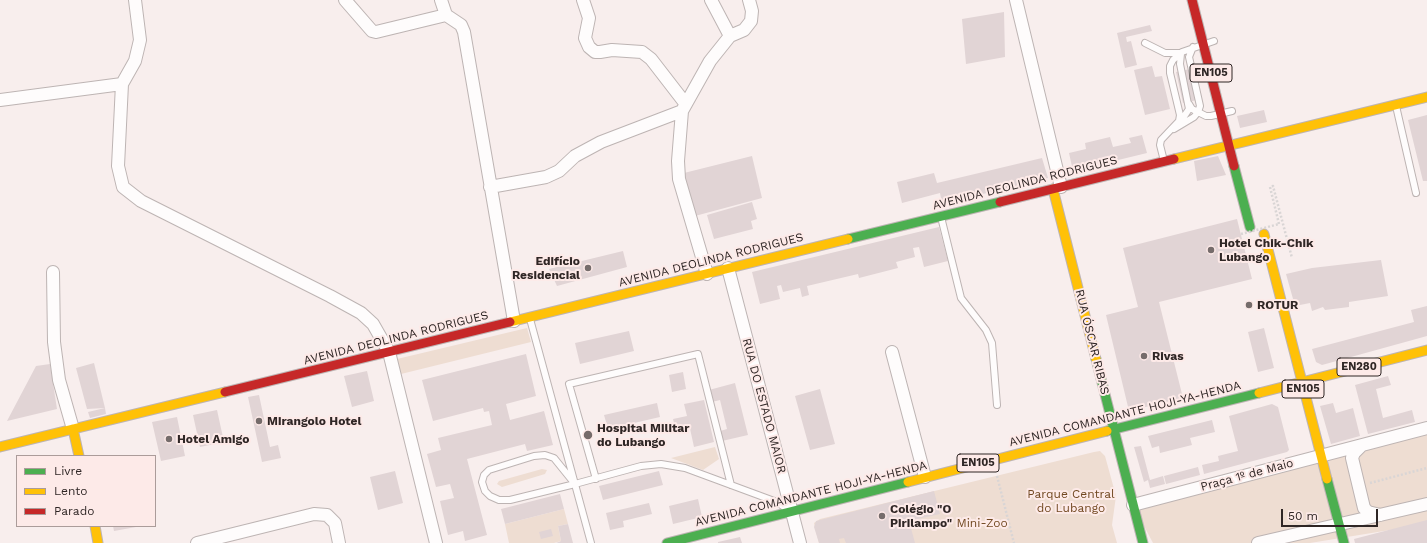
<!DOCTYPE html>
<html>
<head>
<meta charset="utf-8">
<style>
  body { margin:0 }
  #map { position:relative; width:1427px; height:543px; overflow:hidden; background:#f8eeed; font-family:"Work Sans",sans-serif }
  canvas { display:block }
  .legend { position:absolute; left:16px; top:455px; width:140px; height:72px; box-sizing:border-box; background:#fdeae8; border:1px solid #ab9c9a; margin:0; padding:5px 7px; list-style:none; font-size:12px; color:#2f2625 }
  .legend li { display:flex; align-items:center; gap:8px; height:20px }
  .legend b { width:20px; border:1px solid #ab9c9a }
  .scale { position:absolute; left:1281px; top:509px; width:97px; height:18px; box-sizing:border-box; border:2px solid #2f2625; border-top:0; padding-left:5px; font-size:12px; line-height:14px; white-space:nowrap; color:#2f2625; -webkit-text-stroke:3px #fdeae8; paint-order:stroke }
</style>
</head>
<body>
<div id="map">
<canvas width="1427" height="543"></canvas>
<ul class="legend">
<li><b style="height:5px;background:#4caf50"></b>Livre</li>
<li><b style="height:5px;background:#ffc107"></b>Lento</li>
<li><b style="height:5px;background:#c62828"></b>Parado</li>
</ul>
<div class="scale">50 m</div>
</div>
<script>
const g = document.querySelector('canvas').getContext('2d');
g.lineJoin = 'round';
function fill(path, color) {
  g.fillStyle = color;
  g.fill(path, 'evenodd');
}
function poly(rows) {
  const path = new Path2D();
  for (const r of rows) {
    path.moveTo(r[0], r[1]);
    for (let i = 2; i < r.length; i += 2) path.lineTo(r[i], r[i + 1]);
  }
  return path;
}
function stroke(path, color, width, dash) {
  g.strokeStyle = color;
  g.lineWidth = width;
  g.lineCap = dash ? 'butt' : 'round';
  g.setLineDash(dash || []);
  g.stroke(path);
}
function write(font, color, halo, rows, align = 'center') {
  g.font = font + ' "Work Sans",sans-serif';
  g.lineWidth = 4;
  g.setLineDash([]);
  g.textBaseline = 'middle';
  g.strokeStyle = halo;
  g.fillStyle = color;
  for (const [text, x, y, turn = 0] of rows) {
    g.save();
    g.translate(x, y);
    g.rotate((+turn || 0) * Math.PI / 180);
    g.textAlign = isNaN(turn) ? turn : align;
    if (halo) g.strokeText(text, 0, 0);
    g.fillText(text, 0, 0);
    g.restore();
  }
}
fill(poly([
  [527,328,531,342,401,374,397,359],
  [1427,422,1427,524,1310,543,1153,543,1133,505],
  [715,447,719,459,703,470,671,458],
  [1100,451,1105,456,1116,496,1112,525,1117,543,819,543,814,523,820,519,1094,452],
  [542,469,547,470,545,474,502,487,497,484,499,481],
  [564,509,568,524,558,526,561,541,554,543,509,543,505,524]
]), '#eeddd2');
fill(poly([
  [1004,12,1005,57,966,64,962,19],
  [1150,25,1152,31,1126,37,1127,42,1131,41,1137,65,1125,68,1117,33],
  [1152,66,1155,77,1162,76,1170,109,1145,115,1134,70],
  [1195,68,1202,99,1183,103,1176,72],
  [1264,110,1267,122,1240,128,1237,116],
  [1427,115,1427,181,1423,181,1408,120],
  [1142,135,1147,153,1073,171,1069,153,1086,149,1085,143,1110,137,1113,147,1131,143,1129,138],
  [752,156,762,198,695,216,684,173],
  [1218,156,1226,175,1197,181,1194,161],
  [1042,158,1048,178,942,204,940,193,902,203,897,182,934,173,937,183],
  [752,202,757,219,751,221,753,229,714,239,707,215],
  [1237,219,1252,279,1159,302,1183,398,1129,411,1106,315,1138,307,1123,248],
  [939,227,948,261,924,267,919,247,913,248,915,257,896,262,898,268,859,278,858,274,807,286,809,295,802,297,800,288,783,292,781,285,777,286,780,299,760,304,752,272],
  [623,251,627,267,557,286,549,269],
  [1381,260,1388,296,1349,302,1349,307,1325,310,1323,307,1312,311,1310,303,1295,306,1286,274,1312,268],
  [1427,306,1427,336,1322,365,1316,362,1312,349,1414,322,1411,310],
  [1264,328,1274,368,1258,372,1248,332],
  [629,331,634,351,580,364,575,343],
  [526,354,536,396,506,404,510,420,544,411,553,445,527,451,525,444,467,459,487,535,465,541,463,531,448,535,440,501,454,498,450,484,436,487,427,454,441,450,438,438,492,425,489,411,484,412,483,408,433,421,422,380],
  [94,363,105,408,87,409,76,368],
  [50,364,57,409,7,421,36,366],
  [367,371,374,401,352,407,344,376],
  [683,372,686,389,672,392,669,375],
  [1388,376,1391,385,1376,389,1383,418,1412,410,1415,422,1368,434,1355,385],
  [735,383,748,435,722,441,720,431,727,429,720,400,712,402,709,390],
  [820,389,835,444,810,450,795,396],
  [259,395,270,447,278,445,281,458,262,462,248,397],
  [704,400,714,442,694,447,689,424,675,427,673,419,687,416,684,404],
  [657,403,660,417,608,429,604,415],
  [1333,403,1336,413,1353,408,1360,436,1331,444,1320,406],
  [1272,404,1278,407,1289,450,1287,452,1204,474,1202,465,1219,461,1218,456,1238,451,1229,416],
  [105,408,106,414,90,418,88,412],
  [217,410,224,442,200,447,193,415],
  [177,417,185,456,161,461,152,422],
  [1212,420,1215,432,1190,438,1192,445,1160,453,1159,446,1152,448,1148,436],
  [1141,446,1150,480,1163,476,1165,484,1150,488,1148,480,1144,482,1134,447],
  [1198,467,1200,475,1166,484,1164,476],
  [395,471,403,503,378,510,370,477],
  [659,471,663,485,603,500,599,486],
  [934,491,940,514,909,521,915,543,846,543,844,538,839,539,840,543,819,543,814,527,816,521],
  [560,494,564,509,505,524,501,509],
  [698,499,702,517,673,524,669,506],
  [649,503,652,514,623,521,624,527,610,530,606,513],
  [1427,520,1427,543,1355,543,1354,539],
  [568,524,573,543,556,543,561,541,558,526],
  [113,526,136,526,136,527,114,531],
  [551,529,553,536,541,539,539,532],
  [740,537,742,543,718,543,718,542]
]), '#e1d4d5');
const lane = poly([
  [1145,43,1165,53,1180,53],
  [1189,104,1192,109,1206,116,1211,116,1232,111],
  [1396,106,1416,193],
  [1179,124,1189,109,1180,64,1181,54],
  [1174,129,1194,117,1198,112,1200,106,1189,57,1193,47],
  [1164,161,1160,145,1161,140,1179,121,1180,115,1170,73,1170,66,1173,60,1182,52,1214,41],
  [941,217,961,298,986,330,992,343,997,405],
  [530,319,591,543],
  [596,479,569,384,698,354,731,485],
  [575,484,554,458,545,455,534,456,489,470,484,475,482,482,485,491,490,496,499,500,510,500,575,484,641,466,661,464,685,468,777,502,787,509]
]);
const street = poly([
  [135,0,140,40,135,61,122,84,118,166,123,187,141,201,330,296,361,313,373,324,389,352,436,543],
  [345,0,372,31,376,32,446,15],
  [441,0,446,15,461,25,464,32,514,321],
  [583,0,589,18,585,38,589,47,595,52,600,52,612,50,642,52,651,59,685,103],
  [711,0,730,36],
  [1016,0,1061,187],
  [0,100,122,84],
  [490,187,546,177,559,171,575,156,601,142,682,111],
  [728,268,800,543],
  [53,272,54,342,59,380,73,429],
  [707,274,679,179,678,161,682,111,710,61,730,36,744,30,751,21,752,11,749,0],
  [892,352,925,477],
  [1361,446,1354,453,1352,458,1364,508,1368,512,1380,515],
  [1133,505,1427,428],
  [197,543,314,514,327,515,335,523,339,543],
  [1258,543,1427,504]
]);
const fast = poly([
  [1234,166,1250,227],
  [848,239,1000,202],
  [1096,359,1143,543],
  [1107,431,1259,393],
  [1327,479,1344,543],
  [667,543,908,482]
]);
const slow = poly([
  [1174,159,1427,97],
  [1053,189,1096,359],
  [1264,234,1327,479],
  [510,322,848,239],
  [1259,393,1427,350],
  [73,429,79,456],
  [0,447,225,392],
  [908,482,1107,431],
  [95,526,98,543]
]);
const jam = poly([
  [1192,0,1234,166],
  [1000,202,1174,159],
  [225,392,510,322]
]);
stroke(lane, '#bdb4b3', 8);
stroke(street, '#bdb4b3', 14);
stroke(fast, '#bdb4b3', 11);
stroke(slow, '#bdb4b3', 11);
stroke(jam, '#bdb4b3', 11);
stroke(poly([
  [1279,224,1270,187,1273,186,1292,258],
  [997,476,1014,543],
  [1370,483,1427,468]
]), '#d9d5d5', 2.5, [2, 2]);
stroke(lane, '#fefcfc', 6);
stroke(street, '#fefcfc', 12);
stroke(fast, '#4caf50', 9);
stroke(slow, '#ffc107', 9);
stroke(jam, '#c62828', 9);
stroke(poly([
  [1241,234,1279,224]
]), '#d9d5d5', 2.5, [2, 2]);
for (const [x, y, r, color] of [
  [1211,250,4,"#756c6b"],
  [588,268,4,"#756c6b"],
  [1249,305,4,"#756c6b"],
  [1144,356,4,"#756c6b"],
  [259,421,4,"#756c6b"],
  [588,435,5,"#756c6b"],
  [169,439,4,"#756c6b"],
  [882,516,4,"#756c6b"]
]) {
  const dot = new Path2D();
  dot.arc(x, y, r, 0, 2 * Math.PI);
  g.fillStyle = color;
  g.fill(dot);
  stroke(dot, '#fdeae8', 1.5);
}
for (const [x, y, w] of [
  [1211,73,42],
  [1359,367,44],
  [1303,389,42],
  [978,463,42]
]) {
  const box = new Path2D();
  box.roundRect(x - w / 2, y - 9, w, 18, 3);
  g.fillStyle = '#fdeae8';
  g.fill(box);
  stroke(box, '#2f2625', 1);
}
write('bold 11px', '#2f2625', null, [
  ["EN105",1211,73],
  ["EN280",1359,367],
  ["EN105",1303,389],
  ["EN105",978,463]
]);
write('12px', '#2f2625', '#fdeae8', [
  ["AVENIDA DEOLINDA RODRIGUES",1025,183,-14],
  ["AVENIDA DEOLINDA RODRIGUES",711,260,-14],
  ["AVENIDA DEOLINDA RODRIGUES",396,338,-14],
  ["RUA ÓSCAR RIBAS",1092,342,76],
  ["RUA DO ESTADO MAIOR",764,406,75],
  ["AVENIDA COMANDANTE HOJI-YA-HENDA",1125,414,-14],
  ["Praça 1º de Maio",1247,475,-15],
  ["AVENIDA COMANDANTE HOJI-YA-HENDA",811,494,-14]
]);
write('bold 12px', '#2f2625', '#fdeae8', [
  ["Hotel Chik-Chik",1219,243],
  ["Lubango",1219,257],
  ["Edifício",580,261,"right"],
  ["Residencial",580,275,"right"],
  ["ROTUR",1257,305],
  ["Rivas",1152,356],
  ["Mirangolo Hotel",267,421],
  ["Hospital Militar",597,428],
  ["do Lubango",597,442],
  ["Hotel Amigo",177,439],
  ["Colégio \"O",890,509],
  ["Pirilampo\"",890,523]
], 'left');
write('12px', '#724922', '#fdeae8', [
  ["Parque Central",1071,494],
  ["do Lubango",1071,508],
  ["Mini-Zoo",982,523]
]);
</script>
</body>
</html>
